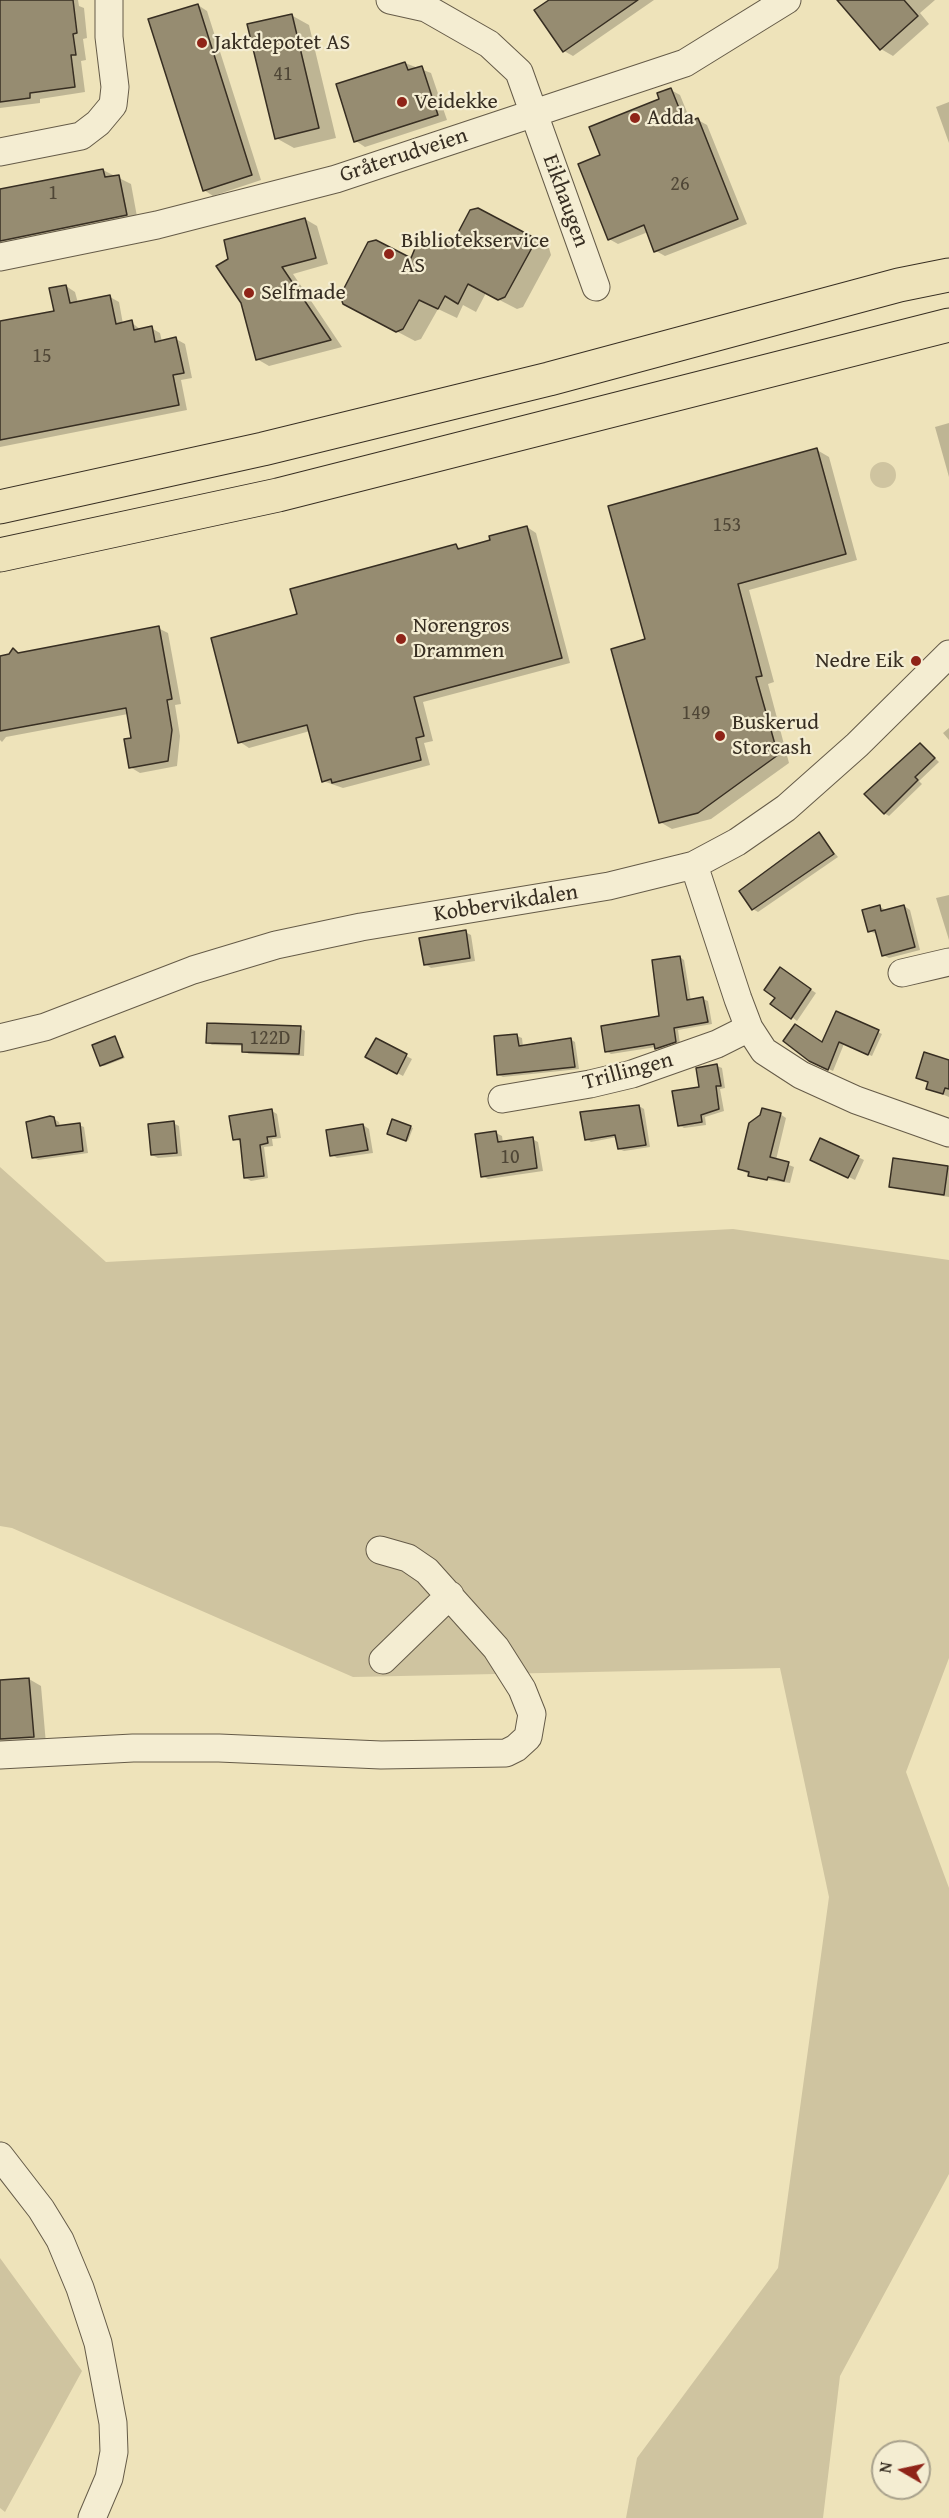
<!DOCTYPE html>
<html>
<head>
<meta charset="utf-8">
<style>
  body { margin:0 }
  #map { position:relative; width:949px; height:2518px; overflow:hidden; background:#eee3ba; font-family:"Gentium Book Plus",serif }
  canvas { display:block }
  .north { position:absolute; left:871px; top:2440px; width:60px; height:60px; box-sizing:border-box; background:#f4edd2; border:2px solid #a8a18c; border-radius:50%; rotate:279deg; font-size:16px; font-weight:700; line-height:24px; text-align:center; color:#372e22 }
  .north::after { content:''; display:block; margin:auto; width:21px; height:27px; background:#8f2418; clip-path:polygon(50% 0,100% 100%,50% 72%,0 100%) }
</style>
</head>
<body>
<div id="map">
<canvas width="949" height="2518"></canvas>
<div class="north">N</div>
</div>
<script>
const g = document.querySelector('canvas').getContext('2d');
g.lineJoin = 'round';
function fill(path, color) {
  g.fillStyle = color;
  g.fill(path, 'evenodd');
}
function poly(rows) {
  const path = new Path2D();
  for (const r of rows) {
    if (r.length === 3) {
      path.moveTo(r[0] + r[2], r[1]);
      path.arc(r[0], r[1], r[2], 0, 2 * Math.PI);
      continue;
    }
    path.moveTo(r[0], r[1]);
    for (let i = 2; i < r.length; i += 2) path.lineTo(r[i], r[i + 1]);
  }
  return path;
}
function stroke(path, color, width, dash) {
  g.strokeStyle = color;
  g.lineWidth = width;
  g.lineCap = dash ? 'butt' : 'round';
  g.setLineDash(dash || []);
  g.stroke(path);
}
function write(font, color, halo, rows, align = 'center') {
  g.font = font + ' "Gentium Book Plus",serif';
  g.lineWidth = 4.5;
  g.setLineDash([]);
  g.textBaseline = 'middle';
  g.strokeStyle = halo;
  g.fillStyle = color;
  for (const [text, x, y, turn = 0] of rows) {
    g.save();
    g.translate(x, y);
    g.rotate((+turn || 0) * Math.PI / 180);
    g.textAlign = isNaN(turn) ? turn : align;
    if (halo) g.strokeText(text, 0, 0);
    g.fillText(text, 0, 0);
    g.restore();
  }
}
fill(poly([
  [883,475,13],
  [0,1167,106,1262,733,1229,949,1260,949,1658,906,1772,949,1888,949,2174,840,2376,823,2518,626,2518,637,2458,778,2268,829,1897,780,1668,353,1677,12,1528,0,1526],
  [0,2258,82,2371,5,2512,0,2508]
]), '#cfc4a0');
fill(poly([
  [0,0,78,0,79,6,84,8,87,38,83,39,86,60,81,61,85,92,40,99,40,103,0,108],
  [551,0,654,0,573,56,564,51],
  [848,0,935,0,920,13,929,24,893,56,881,49],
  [198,5,207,11,261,180,213,196,204,190],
  [291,15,309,25,336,138,294,148,276,138],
  [405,63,431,73,447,120,365,147,356,141],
  [671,90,680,95,691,122,698,120,707,125,747,224,665,256,656,251,648,232,618,244,609,239,602,156],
  [949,102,949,143,936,107],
  [103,170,131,184,138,222,0,252,0,190],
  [305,219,317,226,328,264,293,274,342,347,269,366,257,359,242,303],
  [531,237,549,248,551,255,523,307,517,309,486,293,476,312,463,305,457,318,438,309,421,339,415,341,362,313,411,260,452,246],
  [66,286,75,292,78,303,110,297,119,302,123,324,131,322,141,330,151,328,160,333,162,342,176,339,185,344,192,378,181,380,187,410,0,447,0,323,56,312],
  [949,423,949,477,935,427],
  [817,450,829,457,857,560,749,590,774,682,768,684,789,763,711,819,672,829,660,822,647,640],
  [527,527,536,533,570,663,423,702,433,741,424,743,430,765,343,788,323,781,310,731,249,748,240,742,299,615,456,546,462,549,492,541],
  [158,628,168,633,181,704,175,705,180,736,177,766,140,773,130,767,132,739,128,714,6,737,2,742,0,740,0,657],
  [949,728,949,740,943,733],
  [925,748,939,762,919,781,922,784,889,816,884,813],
  [819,834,838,857,758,912,753,909],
  [949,895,949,940,936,898],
  [904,906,910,910,920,950,889,958,883,955,877,934,869,931,880,907,886,910],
  [465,932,471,935,475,961,431,968,425,964],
  [680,957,684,960,691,1001,703,999,708,1001,712,1024,678,1030,680,1044,661,1051,656,1047,611,1054,606,1051,661,1018],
  [786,973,816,993,797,1021,792,1017],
  [837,1013,882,1034,872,1056,844,1044,833,1071,815,1063],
  [300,1028,305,1031,304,1056,249,1054,244,1051,244,1046,212,1045,207,1042],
  [517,1036,522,1038,523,1047,570,1039,575,1042,579,1069,503,1077,499,1075],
  [115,1038,125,1058,104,1066,101,1065],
  [376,1040,412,1059,403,1076,367,1057],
  [949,1062,949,1097,927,1088,929,1082,917,1077],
  [717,1066,722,1068,725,1088,720,1089,724,1111,705,1117,706,1125,684,1128,679,1125],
  [639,1106,644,1109,650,1147,624,1151,619,1149,617,1137,591,1142,586,1139],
  [272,1111,277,1114,281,1138,272,1139,273,1146,264,1147,268,1178,251,1181,246,1178,242,1142,234,1139],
  [780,1114,786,1118,776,1160,794,1167,790,1183,756,1178,739,1169],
  [54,1119,59,1122,60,1127,79,1125,84,1127,88,1153,38,1160,33,1157],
  [173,1123,179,1126,182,1156,158,1158,152,1155],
  [363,1125,369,1129,373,1153,337,1158,332,1155],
  [410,1127,413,1128,408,1141,391,1135],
  [496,1133,502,1136,503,1143,532,1139,538,1142,543,1171,488,1179,482,1176],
  [858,1157,864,1160,855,1180,818,1162],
  [894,1160,949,1168,949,1197,896,1189,890,1186],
  [29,1679,41,1686,46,1744,0,1754,0,1681]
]), '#0003');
const building = poly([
  [0,0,73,0,77,33,73,34,76,55,71,55,75,87,30,93,30,98,0,102,0,0],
  [549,0,638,0,563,52,534,10,549,0],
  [837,0,904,0,918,16,880,50,837,0],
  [198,4,252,175,203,191,148,19,198,4],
  [292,14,319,128,275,139,247,24,292,14],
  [405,62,408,70,422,66,438,115,354,142,336,84,405,62],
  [671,88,685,123,698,118,738,219,654,252,644,225,608,240,578,164,600,155,589,127,659,99,657,93,671,88],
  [103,169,105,177,119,175,127,215,0,241,0,189,103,169],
  [478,208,531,236,534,244,505,297,498,300,468,284,458,304,445,296,438,309,419,300,403,329,396,332,343,304,340,296,368,242,376,240,411,258,416,246,440,238,452,244,470,210,478,208],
  [305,218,316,258,282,267,331,340,256,360,241,303,216,266,228,259,224,240,305,218],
  [66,285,70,303,110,295,116,324,132,320,134,330,152,326,155,342,176,337,184,373,173,375,179,405,0,440,0,321,54,311,49,288,66,285],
  [817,448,846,554,738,584,762,676,756,677,778,755,698,813,659,823,611,649,645,639,608,506,817,448],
  [527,526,562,658,414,697,424,736,416,738,421,760,332,783,331,779,322,782,307,725,238,743,211,638,297,614,290,589,456,544,458,549,490,540,489,536,527,526],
  [159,626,172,699,167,700,172,730,168,761,129,768,124,739,131,738,126,708,0,731,0,656,9,654,13,648,18,653,159,626],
  [920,743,935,758,915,777,918,780,884,814,864,794,920,743],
  [819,832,834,854,752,910,739,891,819,832],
  [880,905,881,911,904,905,915,947,882,956,875,930,868,932,862,910,880,905],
  [466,930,470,958,424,965,419,938,466,930],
  [680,956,687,1000,703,997,708,1022,674,1028,676,1042,655,1049,654,1044,605,1052,601,1026,659,1016,652,960,680,956],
  [780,967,811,989,791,1019,770,1004,775,998,764,990,780,967],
  [836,1011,879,1030,868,1055,839,1042,828,1070,809,1061,783,1041,795,1024,822,1042,836,1011],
  [207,1023,301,1026,299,1054,242,1052,242,1044,206,1043,207,1023],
  [517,1034,519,1046,571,1038,575,1067,497,1075,494,1036,517,1034],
  [115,1036,123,1057,100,1066,92,1045,115,1036],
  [376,1038,407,1054,397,1074,365,1057,376,1038],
  [924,1052,949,1060,949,1089,945,1088,943,1094,926,1089,928,1082,916,1078,924,1052],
  [717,1064,721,1086,716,1086,719,1109,701,1115,702,1122,678,1126,672,1091,699,1087,696,1068,717,1064],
  [639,1105,646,1145,618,1149,615,1135,585,1140,580,1112,639,1105],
  [762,1108,781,1113,770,1157,789,1162,784,1181,768,1177,767,1180,748,1176,749,1172,738,1169,749,1123,760,1115,762,1108],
  [272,1109,276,1136,267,1137,268,1143,260,1145,264,1176,244,1178,240,1139,233,1140,229,1116,272,1109],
  [50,1116,54,1117,56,1126,80,1123,83,1151,32,1158,26,1122,50,1116],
  [392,1119,411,1126,406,1141,387,1134,392,1119],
  [174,1121,177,1153,151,1155,148,1124,174,1121],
  [363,1124,368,1150,330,1156,326,1130,363,1124],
  [496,1131,498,1142,533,1137,537,1168,481,1177,475,1134,496,1131],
  [820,1138,859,1156,848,1178,810,1160,820,1138],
  [893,1158,948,1166,944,1195,889,1187,893,1158],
  [29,1678,34,1737,0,1739,0,1680,29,1678]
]);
fill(building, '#968c71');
stroke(building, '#372e22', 1.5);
const minor = poly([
  [390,0,426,8,489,44,519,72,596,287],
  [0,152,81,136,98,123,113,105,115,87,109,37,109,0],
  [0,257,157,225,336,179,685,63,787,0],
  [694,865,738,999,749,1028,764,1051,801,1075,856,1100,949,1133],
  [902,973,949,962],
  [0,1038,45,1027,193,970,276,945,361,927,609,886,694,865,737,842,786,808,857,745,949,654],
  [502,1099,590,1084,632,1074,717,1044,749,1028],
  [383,1660,450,1595],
  [0,1755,133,1748,219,1748,381,1755,506,1753,516,1748,528,1737,532,1714,522,1689,496,1648,427,1571,408,1558,380,1550],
  [0,2156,41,2209,60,2240,80,2288,98,2343,113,2423,114,2452,109,2478,92,2518]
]);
const highway = poly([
  [0,507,263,449,549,379,899,285,949,275],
  [0,555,278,495,949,325]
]);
stroke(minor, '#655b48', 29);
stroke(highway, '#372e22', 35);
stroke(minor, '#f4edd2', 27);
stroke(highway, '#eee3ba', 33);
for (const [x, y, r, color] of [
  [202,43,6,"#8f2418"],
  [402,102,6,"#8f2418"],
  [635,118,6,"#8f2418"],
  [389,254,6,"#8f2418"],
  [249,293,6,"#8f2418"],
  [401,639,6,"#8f2418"],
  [916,661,6,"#8f2418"],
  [720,736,6,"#8f2418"]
]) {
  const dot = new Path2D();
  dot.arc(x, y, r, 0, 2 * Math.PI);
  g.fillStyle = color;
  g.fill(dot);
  stroke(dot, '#f4edd2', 2);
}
write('20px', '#4f4636', null, [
  ["41",283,75],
  ["26",680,185],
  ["1",53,194],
  ["15",42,357],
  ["153",727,526],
  ["149",696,714],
  ["122D",270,1039],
  ["10",510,1158]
]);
write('22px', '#372e22', '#f4edd2', [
  ["Jaktdepotet AS",214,43],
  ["Veidekke",414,102],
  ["Adda",647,118],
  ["Bibliotekservice",401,241],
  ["AS",401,266],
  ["Selfmade",261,293],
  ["Norengros",413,626],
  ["Drammen",413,651],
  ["Nedre Eik",904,661,"right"],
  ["Buskerud",732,723],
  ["Storcash",732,748]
], 'left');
write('22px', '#372e22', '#f4edd2', [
  ["Gråterudveien",404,156,-18],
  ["Eikhaugen",565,201,70],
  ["Kobbervikdalen",506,904,-9],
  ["Trillingen",628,1072,-15]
]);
</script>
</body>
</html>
